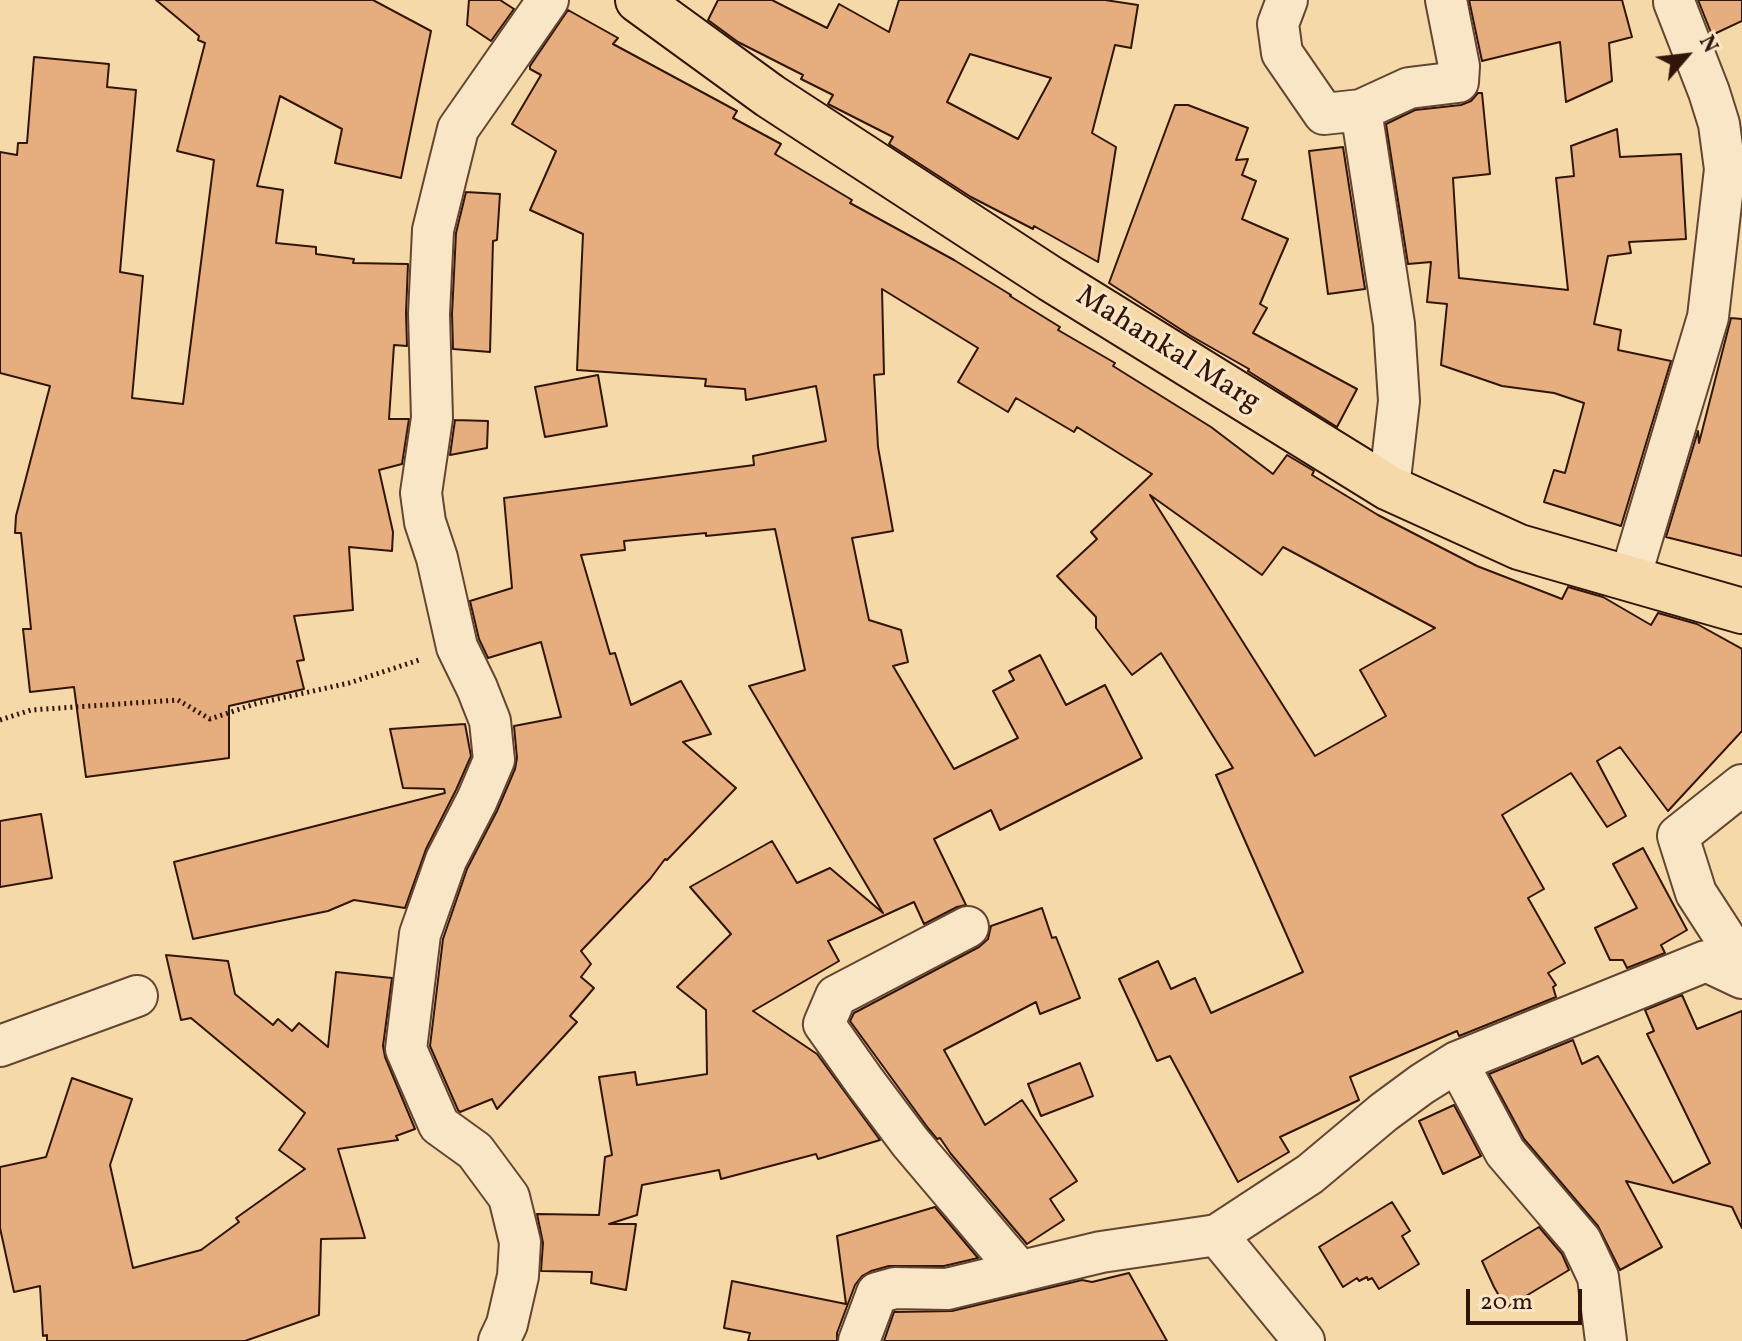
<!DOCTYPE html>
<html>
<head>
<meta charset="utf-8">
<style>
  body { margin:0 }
  #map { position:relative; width:1742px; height:1341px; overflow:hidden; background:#f5d9a9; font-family:Vollkorn,serif }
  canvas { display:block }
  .north { position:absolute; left:1646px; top:16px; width:80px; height:80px; -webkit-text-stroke:6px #f8e6c7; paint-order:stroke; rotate:62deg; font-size:22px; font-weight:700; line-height:32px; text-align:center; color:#321509 }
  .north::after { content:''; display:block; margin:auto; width:28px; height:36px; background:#321509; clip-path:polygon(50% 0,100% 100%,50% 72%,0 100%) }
  .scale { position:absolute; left:1466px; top:1289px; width:116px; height:36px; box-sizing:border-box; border:4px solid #321509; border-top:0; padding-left:10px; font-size:24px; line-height:28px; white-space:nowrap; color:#321509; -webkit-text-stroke:6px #f8e6c7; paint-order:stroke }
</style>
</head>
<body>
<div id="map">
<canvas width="1742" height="1341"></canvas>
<div class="north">N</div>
<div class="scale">20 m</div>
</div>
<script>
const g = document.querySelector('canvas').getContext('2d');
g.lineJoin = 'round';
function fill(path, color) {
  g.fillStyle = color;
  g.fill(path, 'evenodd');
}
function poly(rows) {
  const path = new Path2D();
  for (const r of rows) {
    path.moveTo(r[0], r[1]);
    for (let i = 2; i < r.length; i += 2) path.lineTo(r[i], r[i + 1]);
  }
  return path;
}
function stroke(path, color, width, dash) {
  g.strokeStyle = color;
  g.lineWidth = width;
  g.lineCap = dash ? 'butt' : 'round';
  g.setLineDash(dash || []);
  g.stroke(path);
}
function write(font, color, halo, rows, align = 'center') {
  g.font = font + ' Vollkorn,serif';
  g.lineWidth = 6;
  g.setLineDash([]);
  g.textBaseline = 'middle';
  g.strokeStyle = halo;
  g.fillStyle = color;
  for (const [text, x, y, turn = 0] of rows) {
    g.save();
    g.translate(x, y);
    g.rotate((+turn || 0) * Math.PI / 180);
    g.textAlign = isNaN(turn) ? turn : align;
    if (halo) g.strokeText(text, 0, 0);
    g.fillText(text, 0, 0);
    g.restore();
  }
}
const building = poly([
  [156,0,373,0,431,31,401,178,335,163,342,129,280,96,257,186,283,190,276,243,316,247,316,254,354,259,353,263,408,264,406,313,407,346,394,345,389,419,409,419,402,464,379,470,393,532,392,551,349,547,353,610,294,616,304,660,297,661,304,689,229,706,229,758,86,777,74,687,30,692,23,629,31,629,21,533,15,533,16,516,50,386,0,373,0,152,17,155,18,143,27,143,34,57,109,64,107,87,136,90,120,272,143,276,132,398,183,404,214,160,177,151,205,43,198,40,199,36,156,0],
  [469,0,500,0,514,9,491,41,467,25,469,0],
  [718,0,772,0,827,28,839,4,889,32,899,0,1105,0,1138,5,1131,48,1115,45,1092,133,1116,147,1098,262,1034,226,1033,229,971,197,889,144,893,137,828,104,833,95,801,79,803,75,738,42,708,20,718,0],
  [970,54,1051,78,1018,139,947,102,970,54],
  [1469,0,1622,0,1632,37,1609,43,1612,81,1566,102,1560,42,1482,61,1469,0],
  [1698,0,1742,0,1742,21,1712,35,1698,0],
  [568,10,618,38,613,44,737,111,733,118,781,144,775,154,852,200,850,203,954,260,1011,295,1010,296,1060,327,1058,330,1115,363,1113,366,1211,427,1273,474,1287,455,1314,471,1312,475,1378,515,1477,566,1562,599,1568,587,1603,597,1651,625,1658,613,1697,624,1742,649,1742,731,1668,811,1620,747,1597,761,1626,816,1607,827,1571,773,1502,815,1544,889,1528,898,1565,963,1548,973,1556,985,1553,987,1556,997,1459,1036,1457,1031,1350,1077,1359,1100,1280,1137,1289,1152,1238,1182,1170,1056,1157,1061,1119,979,1158,961,1171,989,1195,978,1211,1013,1303,972,1216,775,1233,768,1161,653,1132,675,1096,628,1096,617,1057,576,1097,539,1091,532,1152,474,1077,427,1074,432,1016,398,1008,412,958,382,978,348,882,289,884,374,874,375,878,447,893,531,852,538,869,620,901,630,908,662,893,666,954,769,1018,738,993,691,1014,680,1009,671,1040,655,1066,705,1105,685,1142,758,1000,830,991,810,934,839,966,905,957,907,924,924,914,902,828,941,839,961,753,1011,817,1054,880,1140,818,1159,816,1154,721,1179,719,1170,642,1185,637,1215,609,1224,636,1224,626,1290,591,1283,592,1272,541,1271,543,1243,537,1214,599,1215,605,1157,612,1155,599,1077,635,1072,637,1085,707,1074,706,1010,677,987,731,934,690,887,772,841,797,883,830,868,883,913,749,686,805,670,775,529,706,536,706,533,624,541,625,550,581,555,610,654,615,653,631,705,681,681,711,734,683,742,736,788,667,860,665,859,650,879,581,951,591,964,581,977,594,988,570,1016,577,1022,497,1109,492,1099,460,1112,458,1110,430,1046,443,939,467,869,497,811,515,769,517,758,514,726,561,717,541,642,488,658,479,639,470,601,512,588,504,498,754,465,753,456,826,441,816,386,746,400,745,389,705,386,706,379,577,370,583,234,530,210,556,151,512,124,541,75,530,69,530,66,568,10],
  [1150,495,1262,575,1283,547,1435,628,1360,670,1386,716,1315,756,1150,495],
  [1478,93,1482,93,1490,174,1453,178,1459,278,1568,290,1556,178,1574,176,1571,146,1617,129,1620,157,1681,154,1686,239,1629,242,1631,253,1608,256,1594,324,1621,330,1618,350,1671,361,1621,526,1544,502,1554,470,1565,473,1584,403,1554,393,1502,386,1441,365,1447,304,1427,302,1431,262,1408,264,1386,124,1415,110,1461,105,1471,101,1478,93],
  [1175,105,1188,105,1248,128,1236,160,1248,159,1242,175,1256,181,1242,219,1288,239,1260,304,1267,308,1253,333,1357,389,1337,427,1248,371,1249,369,1191,336,1109,283,1175,105],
  [1343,147,1365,289,1328,294,1309,151,1343,147],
  [466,192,500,194,497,240,493,241,490,352,453,349,452,314,456,233,466,192],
  [1731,318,1742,319,1742,556,1666,537,1698,431,1699,443,1731,318],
  [598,375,607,426,545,437,535,387,598,375],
  [455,420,488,421,487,448,450,455,455,420],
  [465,724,471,756,456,790,426,849,405,908,354,900,328,911,193,939,174,862,445,793,444,789,403,788,390,729,465,724],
  [41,814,52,878,0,887,0,821,41,814],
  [1643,848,1687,930,1661,945,1665,953,1627,968,1623,960,1610,960,1595,928,1637,908,1613,864,1643,848],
  [1042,908,1052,938,1056,937,1080,998,1040,1014,1036,1002,944,1050,985,1125,1022,1100,1077,1181,1050,1199,1064,1220,1027,1244,951,1154,940,1138,937,1139,928,1128,850,1021,854,1013,979,947,988,939,991,926,1042,908],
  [166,955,228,961,235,994,273,1025,278,1019,292,1031,299,1023,328,1047,336,972,392,978,383,1046,385,1057,415,1129,396,1136,398,1140,338,1149,365,1238,321,1239,319,1315,245,1341,47,1341,47,1335,43,1336,40,1286,14,1292,0,1228,0,1167,46,1157,72,1078,132,1099,110,1165,133,1268,201,1250,239,1222,236,1218,305,1169,279,1150,305,1113,191,1018,181,1020,166,955],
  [1682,995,1697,1029,1742,1011,1742,1228,1732,1207,1626,1181,1662,1247,1620,1270,1598,1226,1524,1139,1489,1074,1573,1040,1582,1064,1598,1056,1673,1183,1710,1163,1647,1034,1654,1031,1645,1010,1682,995],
  [1080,1063,1093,1096,1041,1116,1028,1084,1080,1063],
  [1454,1105,1481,1156,1443,1174,1419,1121,1454,1105],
  [1392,1202,1410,1231,1402,1236,1419,1264,1379,1289,1372,1278,1368,1280,1367,1277,1359,1281,1357,1278,1343,1287,1319,1247,1392,1202],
  [935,1207,978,1258,944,1266,889,1266,871,1271,862,1276,855,1285,837,1333,837,1341,748,1341,750,1333,724,1328,732,1281,846,1304,837,1236,935,1207],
  [1539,1227,1562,1254,1569,1270,1506,1308,1494,1287,1482,1261,1539,1227],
  [1129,1273,1167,1341,884,1341,894,1312,952,1311,1082,1280,1092,1282,1129,1273]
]);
fill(building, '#e6ad7e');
stroke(building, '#321509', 2);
const minor = poly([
  [1287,0,1278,24,1282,53,1324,114,1361,110],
  [1389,488,1399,401,1394,324,1361,110,1409,88,1458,82,1459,66,1446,0],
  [1630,578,1708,317,1725,169,1719,124,1709,92,1674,2],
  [1742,785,1678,836,1696,893,1742,964],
  [968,927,836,996,824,1024,865,1082,910,1142,1020,1272],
  [0,1046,137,996],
  [1457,1062,1505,1152,1581,1241,1598,1277,1606,1341],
  [1217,1235,1304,1341],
  [499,1341,507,1324,518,1276,520,1242,509,1197,475,1151,439,1125,406,1049,420,934,446,860,477,800,494,760,490,721,477,688,457,647,437,558,425,522,421,493,432,418,429,314,433,230,458,129,548,0],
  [859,1341,877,1293,895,1288,947,1289,1101,1252,1217,1235,1310,1174,1384,1112,1422,1084,1457,1062,1706,961,1742,978]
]);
const major = poly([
  [638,0,770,96,1051,279,1389,488,1519,547,1742,611]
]);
stroke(minor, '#634631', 44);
stroke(major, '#321509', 48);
stroke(poly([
  [0,720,31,710,178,700,210,719,255,704,349,683,422,659]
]), '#321509', 5, [2, 4]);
stroke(minor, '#f8e6c7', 40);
stroke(major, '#f5d9a9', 44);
write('30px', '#321509', '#f8e6c7', [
  ["Mahankal Marg",1167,351,32]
]);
</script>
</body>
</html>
